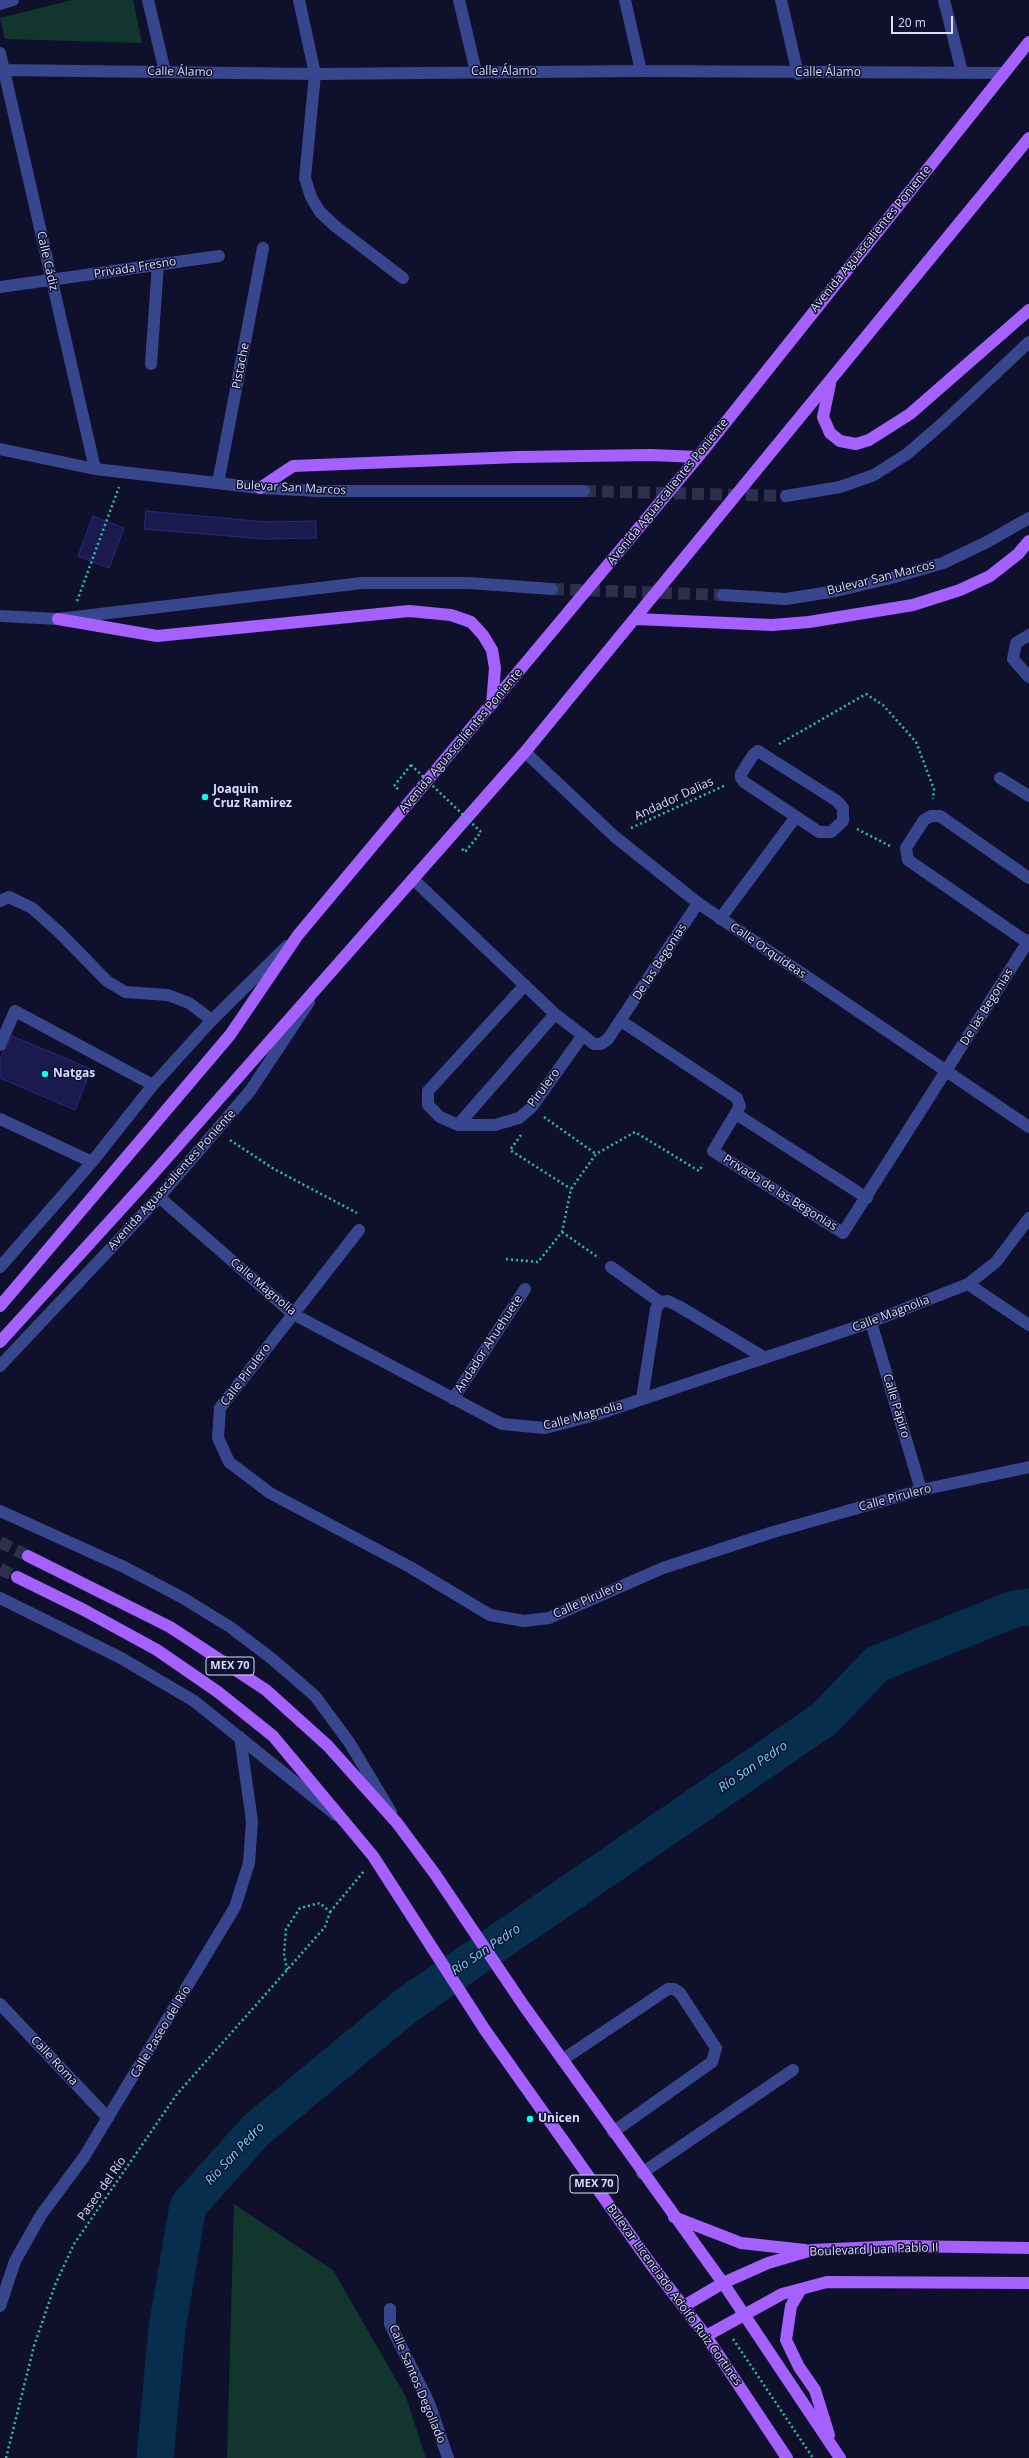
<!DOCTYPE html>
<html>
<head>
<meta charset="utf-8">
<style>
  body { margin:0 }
  #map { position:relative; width:1029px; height:2458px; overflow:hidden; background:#0f102c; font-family:"Open Sans",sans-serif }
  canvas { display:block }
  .scale { position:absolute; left:891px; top:16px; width:62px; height:18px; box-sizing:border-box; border:2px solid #daddff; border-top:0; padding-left:5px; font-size:12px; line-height:14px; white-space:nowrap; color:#daddff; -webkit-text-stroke:3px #0f102c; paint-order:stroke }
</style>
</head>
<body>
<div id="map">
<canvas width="1029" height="2458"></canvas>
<div class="scale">20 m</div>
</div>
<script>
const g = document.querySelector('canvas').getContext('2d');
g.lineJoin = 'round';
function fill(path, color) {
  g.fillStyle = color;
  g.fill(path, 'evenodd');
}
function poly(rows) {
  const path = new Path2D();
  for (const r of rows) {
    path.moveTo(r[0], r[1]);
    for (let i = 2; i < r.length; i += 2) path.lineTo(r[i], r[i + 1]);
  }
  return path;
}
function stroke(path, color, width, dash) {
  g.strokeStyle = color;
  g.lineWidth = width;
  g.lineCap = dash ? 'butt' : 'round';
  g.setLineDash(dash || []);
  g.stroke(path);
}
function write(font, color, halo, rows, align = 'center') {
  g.font = font + ' "Open Sans",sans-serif';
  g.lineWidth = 3;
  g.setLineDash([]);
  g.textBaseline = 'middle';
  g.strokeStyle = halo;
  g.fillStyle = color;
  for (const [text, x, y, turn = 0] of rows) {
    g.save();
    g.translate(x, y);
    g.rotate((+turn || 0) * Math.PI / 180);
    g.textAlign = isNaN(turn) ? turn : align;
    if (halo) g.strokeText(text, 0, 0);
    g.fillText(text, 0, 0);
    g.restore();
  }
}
fill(poly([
  [72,0,133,0,142,43,5,39,0,18],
  [234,2204,333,2270,406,2397,426,2458,227,2458]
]), '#12362d');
stroke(poly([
  [155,2458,167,2328,188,2206,256,2130,407,2005,824,1719,877,1664,1014,1609,1029,1607]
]), '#072f4d', 37);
const building = poly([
  [146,511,266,522,316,521,316,538,265,539,144,529,146,511],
  [93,516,124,528,109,568,78,556,93,516],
  [12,1036,91,1069,75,1110,0,1078,0,1058,12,1036]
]);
fill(building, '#1a1a4e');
stroke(building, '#2b2b7b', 1);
stroke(poly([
  [584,491,786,496],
  [552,589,723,595]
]), '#2d2f4c', 12, [12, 6]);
stroke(poly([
  [0,1542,28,1556],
  [0,1569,17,1577]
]), '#2d2f4c', 12, [12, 6]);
stroke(poly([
  [77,601,119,487],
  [779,744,866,694,883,705,916,742,934,789,933,799],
  [398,789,394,786,411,765],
  [631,828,726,785],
  [857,829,890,846],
  [462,849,465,852,481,832],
  [544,1117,596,1154],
  [521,1135,510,1150,571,1189],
  [230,1140,274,1169,357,1213],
  [562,1232,599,1258],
  [506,1259,538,1262,562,1232,571,1189,596,1154,635,1132,699,1171,703,1164],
  [330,1912,364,1871],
  [733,2339,813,2458],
  [6,2458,34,2346,55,2285,74,2244,177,2094,287,1970,325,1927,330,1912,320,1903,300,1908,286,1929,284,1954,287,1970]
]), '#28c49b', 2.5, [2, 3]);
stroke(poly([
  [148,0,165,72],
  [299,0,315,74,305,178,311,197,320,212,335,226,403,278],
  [459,0,476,72],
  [625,0,641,71],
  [781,0,798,74],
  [944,0,962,72],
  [0,4,13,0],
  [0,53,95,469],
  [0,70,315,74,641,71,1003,73],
  [0,287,219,256],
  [151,364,158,264],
  [0,449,95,469,260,488,318,491,584,491],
  [218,483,263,248],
  [786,496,840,487,874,475,907,454,945,421,1029,342],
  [723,595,786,599,836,591,895,577,943,563,987,542,1029,518],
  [0,616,58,619,362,583,469,583,552,589],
  [1029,635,1016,643,1013,659,1029,677],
  [758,751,837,801,843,808,843,821,831,832,819,832,744,782,741,778,741,774,753,755,758,751],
  [525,752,614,836,698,903,1029,1127],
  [1000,778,1029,796],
  [413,879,555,1014,594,1044,601,1044,608,1039,698,903],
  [0,901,9,897,32,908,59,932,107,981,125,992,168,995,189,1003,212,1020],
  [720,919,795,818],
  [1027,942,908,860,906,848,924,820,931,816,940,816,1029,878],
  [525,985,428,1091,428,1105,440,1117,458,1125,495,1125,519,1118,531,1108,583,1035],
  [621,1021,737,1098,740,1106,713,1151,843,1233,1029,940],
  [0,1045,15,1011,153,1085],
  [736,1114,867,1198],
  [0,1119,92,1162],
  [458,1125,555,1014],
  [159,1197,293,1314,502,1424,545,1428,595,1415,871,1322,968,1284,996,1262,1029,1218],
  [359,1230,220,1408,218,1438,229,1462,270,1493,410,1567,490,1615,524,1621,549,1618,663,1568,770,1533,921,1490,1029,1467],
  [0,1267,92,1162,153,1085,212,1020,287,946],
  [611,1267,660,1302,668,1301,680,1307,765,1358],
  [968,1284,1029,1325],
  [871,1322,921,1490],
  [0,1366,159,1197,250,1091,309,1002],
  [453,1399,525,1289],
  [642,1399,656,1309,660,1302],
  [0,1511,124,1567,183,1598,230,1627,271,1658,315,1696,349,1742,391,1812],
  [0,1598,121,1658,194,1701,336,1815],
  [0,2004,108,2118],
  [562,2060,668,1989,674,1989,680,1993,716,2048,712,2062,613,2132],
  [642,2173,793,2070],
  [0,2306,15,2261,41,2215,84,2157,235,1907,249,1863,252,1821,240,1737],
  [390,2309,390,2324,429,2403,448,2458]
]), '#38468d', 12);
stroke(poly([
  [830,384,823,417,830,433,840,441,856,444,869,440,910,414,1029,310],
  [260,488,293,466,518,457,651,455,698,457],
  [58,619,157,636,409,611,451,615,471,622,483,635,492,650,495,668,492,704],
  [636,619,772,625,809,622,913,605,960,590,990,576,1018,554,1029,541],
  [0,1306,230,1035,298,935,698,457,1029,42],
  [0,1342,151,1176,525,752,1029,138],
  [28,1556,170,1627,266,1690,328,1746,397,1823,435,1874,524,2006,723,2283,840,2458],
  [17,1577,84,1610,157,1650,218,1692,273,1736,373,1856,485,2030,650,2263,706,2336,787,2458],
  [674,2217,741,2243,805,2250],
  [801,2289,791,2306,786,2340,799,2367,815,2390,829,2435],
  [684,2306,723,2283,768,2263,812,2250,902,2246,1029,2248],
  [706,2336,782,2294,827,2282,1029,2283]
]), '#a461ff', 12);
stroke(poly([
  [411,765,481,832]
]), '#28c49b', 2.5, [2, 3]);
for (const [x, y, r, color] of [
  [205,797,4,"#06ffe5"],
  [45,1074,4,"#06ffe5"],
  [530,2119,4,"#06ffe5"]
]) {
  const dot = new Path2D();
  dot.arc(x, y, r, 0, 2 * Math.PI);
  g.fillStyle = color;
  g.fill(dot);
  stroke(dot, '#0f102c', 1.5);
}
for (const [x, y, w] of [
  [230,1666,48],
  [594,2184,48]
]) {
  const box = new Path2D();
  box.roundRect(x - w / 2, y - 9, w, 18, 3);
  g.fillStyle = '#0f102c';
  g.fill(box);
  stroke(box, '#daddff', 1);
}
write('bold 11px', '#daddff', null, [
  ["MEX 70",230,1666],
  ["MEX 70",594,2184]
]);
write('12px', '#daddff', '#0f102c', [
  ["Calle Álamo",180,72,1],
  ["Calle Álamo",504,72],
  ["Calle Álamo",828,73],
  ["Avenida Aguascalientes Poniente",871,239,-51],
  ["Calle Cádiz",47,261,77],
  ["Privada Fresno",135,268,-9],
  ["Pistache",241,366,-79],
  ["Bulevar San Marcos",291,488,3],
  ["Avenida Aguascalientes Poniente",668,492,-51],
  ["Bulevar San Marcos",881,578,-14],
  ["Avenida Aguascalientes Poniente",461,741,-50],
  ["Andador Dalias",674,799,-25],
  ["Calle Orquídeas",768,951,34],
  ["De las Begonias",660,962,-57],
  ["De las Begonias",987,1007,-58],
  ["Pirulero",544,1088,-53],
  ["Avenida Aguascalientes Poniente",172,1180,-48],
  ["Privada de las Begonias",780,1193,32],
  ["Calle Magnolia",263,1287,40],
  ["Calle Magnolia",891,1314,-21],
  ["Andador Ahuehuete",489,1344,-57],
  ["Calle Pirulero",246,1375,-53],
  ["Calle Pápiro",896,1406,73],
  ["Calle Magnolia",583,1416,-15],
  ["Calle Pirulero",895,1498,-15],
  ["Calle Pirulero",588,1600,-24],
  ["Calle Paseo del Río",161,2032,-59],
  ["Calle Roma",54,2061,47],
  ["Paseo del Río",102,2189,-55],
  ["Boulevard Juan Pablo II",874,2250,-2],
  ["Bulevar Licenciado Adolfo Ruiz Cortines",674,2295,54],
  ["Calle Santos Degollado",417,2384,67]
]);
write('bold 12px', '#daddff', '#0f102c', [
  ["Joaquin",213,790],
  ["Cruz Ramirez",213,804],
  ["Natgas",53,1074],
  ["Unicen",538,2119]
], 'left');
write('italic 13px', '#68d8ff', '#0f102c', [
  ["Río San Pedro",753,1767,-34],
  ["Río San Pedro",486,1950,-34],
  ["Río San Pedro",235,2154,-47]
]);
</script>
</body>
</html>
